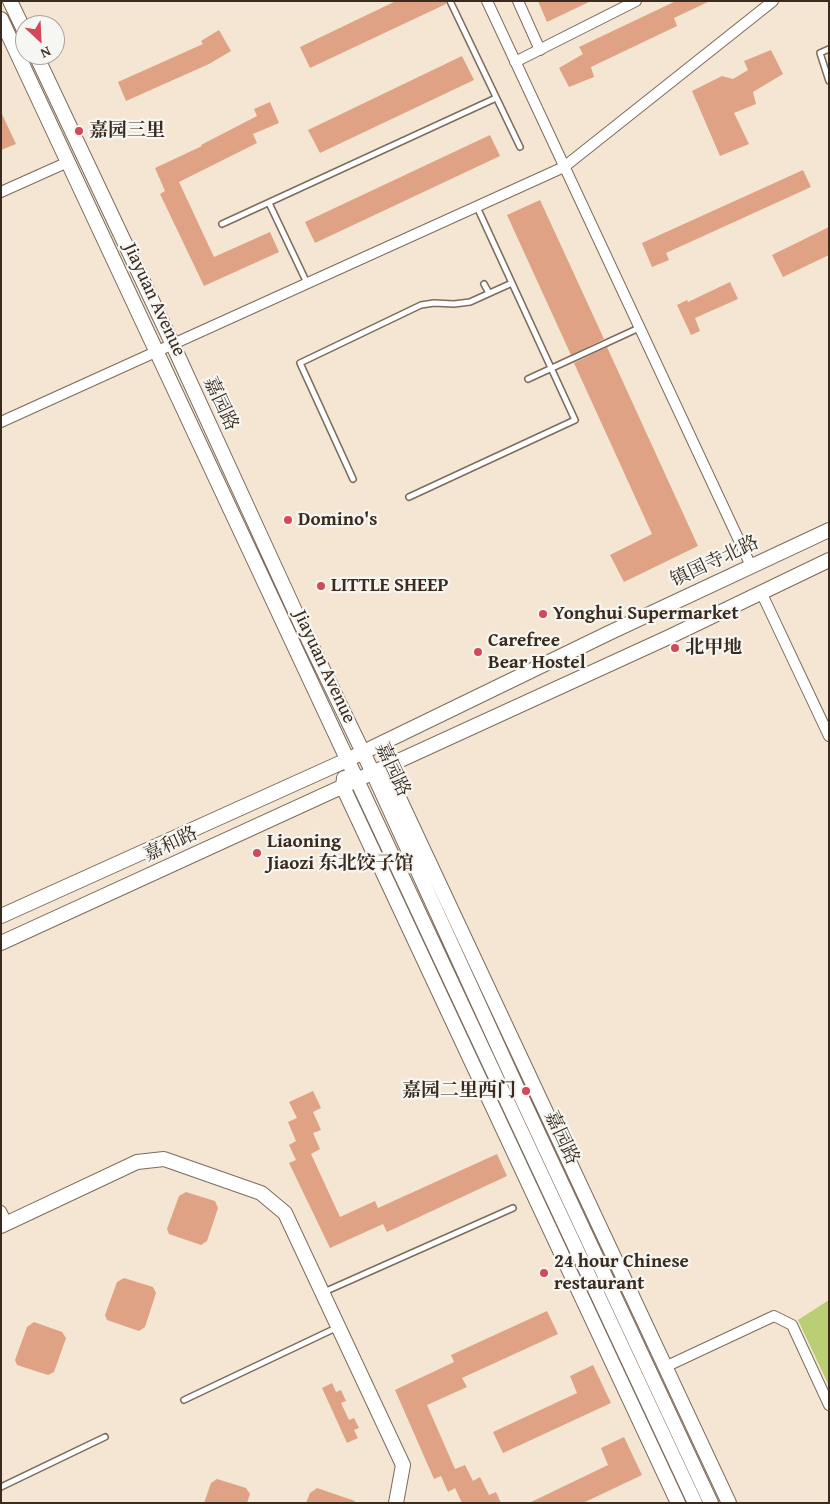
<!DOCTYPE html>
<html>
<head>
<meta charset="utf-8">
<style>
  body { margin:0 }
  #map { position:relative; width:830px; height:1504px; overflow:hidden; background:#f4e6d3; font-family:"Gentium Book Plus",serif }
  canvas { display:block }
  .frame { position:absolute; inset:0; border:2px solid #3b2a1e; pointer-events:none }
  .north { position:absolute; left:15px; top:15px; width:50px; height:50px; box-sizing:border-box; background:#f6f6f2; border:1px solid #aba49d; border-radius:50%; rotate:155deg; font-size:14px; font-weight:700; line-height:20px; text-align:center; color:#3b2a1e }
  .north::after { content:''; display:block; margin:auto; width:18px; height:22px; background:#d1495b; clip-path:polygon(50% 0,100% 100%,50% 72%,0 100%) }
</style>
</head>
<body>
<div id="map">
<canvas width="830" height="1504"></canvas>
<div class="frame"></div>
<div class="north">N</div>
</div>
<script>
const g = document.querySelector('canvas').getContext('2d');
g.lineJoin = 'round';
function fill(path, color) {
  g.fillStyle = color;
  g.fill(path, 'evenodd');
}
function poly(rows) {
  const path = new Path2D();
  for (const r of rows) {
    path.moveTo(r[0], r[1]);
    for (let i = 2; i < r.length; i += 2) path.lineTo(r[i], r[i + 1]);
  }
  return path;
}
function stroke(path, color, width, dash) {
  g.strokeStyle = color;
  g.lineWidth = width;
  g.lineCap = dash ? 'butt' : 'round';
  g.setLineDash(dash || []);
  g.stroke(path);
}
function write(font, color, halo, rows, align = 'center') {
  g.font = font + ' "Gentium Book Plus","Noto Serif SC",serif';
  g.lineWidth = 4.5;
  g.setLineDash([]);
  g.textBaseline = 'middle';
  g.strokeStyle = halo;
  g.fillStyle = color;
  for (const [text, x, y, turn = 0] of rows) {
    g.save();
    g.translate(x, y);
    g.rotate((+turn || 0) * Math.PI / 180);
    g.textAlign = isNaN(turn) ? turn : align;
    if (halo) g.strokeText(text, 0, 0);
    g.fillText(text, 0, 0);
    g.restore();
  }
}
fill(poly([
  [829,1300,829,1386,798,1320]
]), '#bacf73');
fill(poly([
  [396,1,446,1,446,4,310,68,300,47],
  [538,1,591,1,547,22],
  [676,1,710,1,674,18,677,26,591,67,594,77,569,87,559,68,583,54,579,47],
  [219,30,231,51,209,64,126,101,118,82,203,44,201,41],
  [771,50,783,74,753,92,756,104,734,113,749,144,720,156,692,91,722,76,733,79,748,70,744,61],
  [462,56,474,80,320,153,308,130],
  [270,102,279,123,253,134,257,143,179,182,214,257,270,232,279,252,204,286,160,194,165,191,155,168,202,146,201,145,257,116,254,109],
  [1,112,16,144,1,150],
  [490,135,500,156,315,243,305,222],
  [803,170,811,187,666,253,669,260,652,267,642,243],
  [540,200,604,339,571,355,507,215],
  [829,227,829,255,783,277,772,255],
  [730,282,738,299,695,318,700,331,691,335,677,305,687,300,688,302],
  [607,347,698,546,624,582,610,555,652,534,574,363],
  [313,1091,321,1108,313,1112,321,1130,313,1133,320,1149,311,1154,340,1217,375,1201,378,1208,497,1154,507,1176,387,1232,383,1224,330,1248,289,1163,296,1160,289,1145,296,1141,288,1122,297,1118,289,1102],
  [186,1192,215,1201,218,1208,207,1241,201,1245,169,1234,167,1229,179,1196],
  [124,1278,153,1287,156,1293,145,1327,139,1331,107,1320,105,1315,117,1282],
  [547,1311,558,1334,462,1378,467,1387,427,1405,455,1469,465,1465,473,1481,480,1477,489,1495,496,1492,501,1503,462,1503,455,1488,448,1492,441,1476,434,1479,395,1390,454,1362,451,1355],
  [34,1322,62,1332,66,1338,54,1372,48,1375,17,1365,15,1360,27,1327],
  [593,1365,611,1403,503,1453,493,1432,577,1393,570,1376],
  [332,1383,336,1392,341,1390,346,1401,341,1403,349,1420,354,1418,359,1428,354,1430,358,1438,347,1443,322,1388],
  [624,1437,642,1475,583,1503,529,1503,608,1465,601,1448],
  [217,1479,246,1488,250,1494,247,1503,204,1503,211,1483],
  [317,1488,355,1501,354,1503,306,1503,310,1493]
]), '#e0a284');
const lane = poly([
  [450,1,520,147],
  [829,49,820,53,829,81],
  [269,203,307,283],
  [222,224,496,98],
  [484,284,489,293],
  [528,379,639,328],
  [353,479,300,363,421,305,434,303,454,304,470,302,512,283],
  [409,497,575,420,477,207],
  [324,1292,513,1208],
  [184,1400,338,1327],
  [1,1487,105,1437]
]);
const street = poly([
  [487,1,751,566],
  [518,1,540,50],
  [515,62,636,1],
  [1,192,68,162],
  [1,422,564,167,773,1],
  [761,592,829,736],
  [1,1211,7,1223],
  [665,1367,774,1316,792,1325,829,1405]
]);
const secondary = poly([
  [10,1,25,32],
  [1,19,695,1503],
  [36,55,173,345,301,624,373,773,519,1092,711,1503],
  [385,768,729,1503],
  [344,778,343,787,678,1503],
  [1,916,347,760,611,632,829,530],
  [1,943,669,637,829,560],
  [1,1226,137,1162,164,1159,261,1193,285,1213,403,1465,396,1503]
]);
stroke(lane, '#7c6c5d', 8);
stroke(street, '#7c6c5d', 12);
stroke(secondary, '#7c6c5d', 16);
stroke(lane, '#fff', 5);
stroke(street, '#fff', 10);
stroke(secondary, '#fff', 14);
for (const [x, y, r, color] of [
  [79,131,5,"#d1495b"],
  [288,520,5,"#d1495b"],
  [321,586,5,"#d1495b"],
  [543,614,5,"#d1495b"],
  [675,648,5,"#d1495b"],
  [478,652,5,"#d1495b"],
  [257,853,5,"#d1495b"],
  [526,1091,5,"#d1495b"],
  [544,1273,5,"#d1495b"]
]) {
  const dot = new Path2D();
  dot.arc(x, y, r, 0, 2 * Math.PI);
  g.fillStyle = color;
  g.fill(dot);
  stroke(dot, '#f6f6f2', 2);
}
write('bold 19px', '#3b2a1e', '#f6f6f2', [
  ["嘉园三里",89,131],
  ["Domino's",298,520],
  ["LITTLE SHEEP",331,586],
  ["Yonghui Supermarket",553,614],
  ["Carefree",488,641],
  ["Bear Hostel",488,663],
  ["北甲地",685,648],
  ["Liaoning",267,842],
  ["Jiaozi 东北饺子馆",267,864],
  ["嘉园二里西门",516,1091,"right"],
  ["24 hour Chinese",554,1262],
  ["restaurant",554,1284]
], 'left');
write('19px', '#3b2a1e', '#f6f6f2', [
  ["Jiayuan Avenue",154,300,65],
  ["嘉园路",220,404,65],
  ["镇国寺北路",715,562,-25],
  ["Jiayuan Avenue",324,667,65],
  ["嘉园路",392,770,65],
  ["嘉和路",171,845,-25],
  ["嘉园路",561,1138,65]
]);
</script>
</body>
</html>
